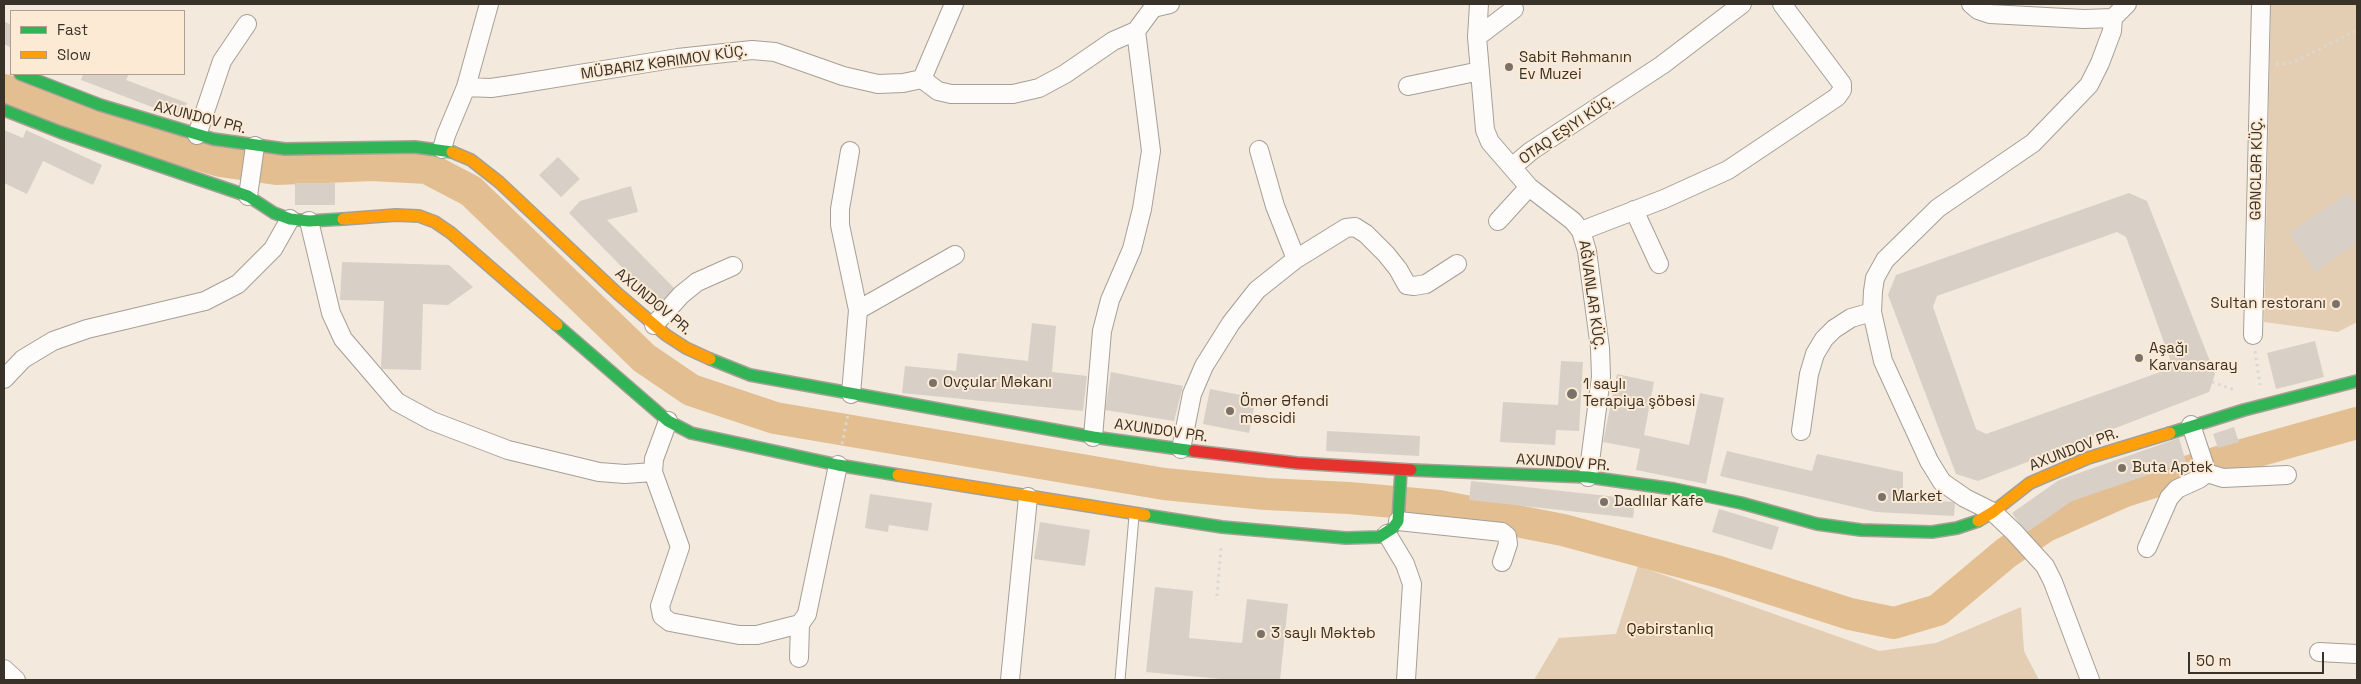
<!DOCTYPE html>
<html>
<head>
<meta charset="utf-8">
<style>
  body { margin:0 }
  #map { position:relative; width:2361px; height:684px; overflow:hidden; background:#f3e9dd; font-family:"Space Grotesk",sans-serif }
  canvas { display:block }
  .frame { position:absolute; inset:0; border:5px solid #393229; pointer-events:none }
  .legend { position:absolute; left:10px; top:10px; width:175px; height:65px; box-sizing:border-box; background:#fcead4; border:1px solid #aea090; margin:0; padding:6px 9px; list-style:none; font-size:15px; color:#393229 }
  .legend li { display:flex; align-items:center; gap:10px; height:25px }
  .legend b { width:25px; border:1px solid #aea090 }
  .scale { position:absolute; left:2188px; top:652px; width:136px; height:22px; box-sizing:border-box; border:2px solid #393229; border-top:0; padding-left:6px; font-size:15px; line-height:18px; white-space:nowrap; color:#393229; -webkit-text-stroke:4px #fcead4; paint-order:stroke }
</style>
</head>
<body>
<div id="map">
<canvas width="2361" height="684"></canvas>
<div class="frame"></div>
<ul class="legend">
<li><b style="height:6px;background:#30b455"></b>Fast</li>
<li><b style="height:6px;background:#ff9f0a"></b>Slow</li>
</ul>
<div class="scale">50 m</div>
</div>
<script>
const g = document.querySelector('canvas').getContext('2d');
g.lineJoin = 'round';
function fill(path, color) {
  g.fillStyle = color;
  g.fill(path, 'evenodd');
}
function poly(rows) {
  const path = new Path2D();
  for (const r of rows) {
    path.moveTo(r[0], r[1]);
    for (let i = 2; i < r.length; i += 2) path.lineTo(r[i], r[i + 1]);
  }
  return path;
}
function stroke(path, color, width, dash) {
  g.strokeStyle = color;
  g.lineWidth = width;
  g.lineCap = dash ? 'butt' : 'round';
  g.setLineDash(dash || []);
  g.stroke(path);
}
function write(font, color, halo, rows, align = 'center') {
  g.font = font + ' "Space Grotesk",sans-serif';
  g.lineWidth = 4;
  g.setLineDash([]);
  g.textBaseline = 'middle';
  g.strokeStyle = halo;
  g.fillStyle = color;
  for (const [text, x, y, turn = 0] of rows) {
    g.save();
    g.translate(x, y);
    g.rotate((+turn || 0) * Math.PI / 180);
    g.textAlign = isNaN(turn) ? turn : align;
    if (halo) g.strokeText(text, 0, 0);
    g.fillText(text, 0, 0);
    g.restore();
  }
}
fill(poly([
  [2271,4,2357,4,2357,322,2338,332,2264,322],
  [1638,566,1879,651,1936,643,2021,607,2024,651,2039,680,1534,680,1559,638,1616,634]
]), '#e4ceb3');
stroke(poly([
  [4,90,80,120,220,161,276,169,372,165,427,168,471,191,644,358,691,390,775,418,1164,484,1266,494,1349,498,1439,506,1563,530,1719,572,1850,614,1894,623,1938,610,2006,553,2044,527,2125,491,2225,460,2357,423]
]), '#e2be90', 32);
fill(poly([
  [4,21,11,25,11,48,4,44],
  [83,74,129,74,126,80,187,103,181,118,81,80],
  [4,130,23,138,26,130,102,165,93,185,43,161,27,194,4,183],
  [558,157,580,179,561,197,539,175],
  [295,183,335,183,335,205,295,205],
  [631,186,638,212,607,220,675,289,658,304,569,213,580,201],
  [2129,193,2147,201,2215,374,2209,392,1978,481,1956,474,1888,295,1896,275],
  [2117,232,2126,237,2170,359,2166,370,1986,434,1976,429,1933,307,1937,296],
  [2348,193,2357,207,2357,243,2315,272,2289,233],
  [342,262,449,265,473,287,448,305,423,304,421,370,381,369,384,301,340,300],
  [1032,323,1056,326,1052,372,1087,376,1083,411,902,393,905,366,956,371,958,353,1028,361],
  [2315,341,2324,377,2276,389,2267,353],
  [1561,361,1583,362,1579,431,1556,430,1555,445,1500,442,1503,402,1558,405],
  [1111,372,1183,386,1174,421,1105,410],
  [1617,374,1654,382,1644,435,1689,445,1700,393,1724,398,1706,484,1636,470,1640,449,1603,442],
  [1210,389,1256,398,1249,433,1203,424],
  [2234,427,2239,442,2218,448,2213,434],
  [1327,431,1420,436,1419,456,1326,451],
  [2179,438,2186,462,2072,501,2026,533,2012,513,2059,480],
  [1727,451,1812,471,1817,454,1903,472,1903,499,1955,502,1954,516,1876,512,1720,476],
  [1471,481,1635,499,1633,518,1469,500],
  [870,494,932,503,928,531,889,525,888,532,865,528],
  [1719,509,1779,527,1772,550,1712,532],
  [1040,522,1090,530,1085,566,1034,559],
  [1155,587,1193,591,1189,638,1242,643,1247,599,1288,604,1280,680,1232,680,1146,672]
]), '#d8d0c6');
const lane = poly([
  [1120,680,1134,516]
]);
const street = poly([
  [1479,4,1477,37,1485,130,1490,142,1529,187,1573,221,1581,231,1587,251,1600,348,1601,377,1588,477],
  [1971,4,1978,10,1990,14,2084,19,2113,18],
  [1153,8,1170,4],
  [1477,37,1514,9],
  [922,79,954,4],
  [1408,86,1480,71],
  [466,87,491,88,518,84,678,58,752,50,775,52,843,76,878,84,903,83,922,79,938,91,951,94,1013,94,1039,88,1065,74,1113,41,1136,31],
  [197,135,222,61,247,24],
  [442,149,446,135,466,87,489,4],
  [1259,150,1275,206,1296,259],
  [850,151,840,209,840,225,858,310,851,394],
  [1512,167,1531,151,1662,65,1742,4],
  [248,196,255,146],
  [1634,210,1659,264],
  [309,221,331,313,343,339,397,402,432,421,508,450,599,472,625,474,653,472],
  [1498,221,1529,187],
  [1581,231,1664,199,1728,170,1837,97,1842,90,1842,84,1782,4],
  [858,310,955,255],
  [654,325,681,295,697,282,733,266],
  [2253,335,2261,4],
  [4,379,23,359,53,341,87,329,205,301,238,284,273,249,290,219],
  [668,421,654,459,653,472,680,547,660,606,662,616,670,622,739,635,757,635,800,624,807,614,838,465],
  [2191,425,2207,473],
  [1801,431,1809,374,1815,354,1824,339,1834,329,1851,318,1872,312],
  [1093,437,1102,331,1110,300,1132,249,1142,209,1151,151,1136,31,1153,8,1153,4],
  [1181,449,1192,394,1204,366,1231,323,1257,290,1296,259,1346,228,1355,227,1366,234,1386,254,1398,269,1407,285,1414,286,1426,284,1457,264],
  [2207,473,2223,478,2287,475],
  [1398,521,1502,532,1507,536,1508,544,1502,562],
  [1387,534,1405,564,1412,584,1406,680],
  [2147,548,2169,498,2177,489,2199,479,2207,473],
  [2319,652,2357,654],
  [799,658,800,624],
  [4,669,16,680],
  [1010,680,1028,497],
  [2090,680,2053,582,2045,566,2014,532,1993,512,1965,498,1942,482,1929,461,1883,361,1872,312,1873,291,1875,278,1885,260,1938,208,2033,143,2089,85,2100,63,2112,31,2113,18,2127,4]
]);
const fast = poly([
  [20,74,100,105,213,139,285,149,415,147,452,152],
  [4,110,60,132,248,196,274,213,290,219,309,221,343,219],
  [557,325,668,421,691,433,838,465,898,475],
  [710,359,750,375,1093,437,1194,451],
  [2170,433,2244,410,2357,381],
  [1411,470,1588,477,1674,489,1741,503,1817,524,1861,530,1932,532,1957,528,1978,521],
  [1145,515,1222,527,1346,538,1379,537,1393,528,1398,521,1401,470]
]);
const slow = poly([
  [452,152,471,160,499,182,617,293,666,335,686,348,710,359],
  [343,219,396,215,419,216,435,222,451,233,557,325],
  [898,475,1145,515],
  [1978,521,1993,512,2030,483,2088,458,2170,433]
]);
const jam = poly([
  [1194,451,1297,463,1411,470]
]);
stroke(lane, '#a69f96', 11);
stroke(street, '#a69f96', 20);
stroke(fast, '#a69f96', 14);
stroke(slow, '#a69f96', 14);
stroke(jam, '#a69f96', 14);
stroke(poly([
  [2276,64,2292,63,2357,30],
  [2255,351,2260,385],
  [2212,382,2235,390],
  [842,444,848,414],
  [1217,596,1221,548]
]), '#dbd8d4', 3, [2.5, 4]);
stroke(lane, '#fdfcfa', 9);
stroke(street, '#fdfcfa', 18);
stroke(fast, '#30b455', 11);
stroke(slow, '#ff9f0a', 11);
stroke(jam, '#e5322d', 11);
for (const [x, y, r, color] of [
  [1509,67,5,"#7a7268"],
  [2336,304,5,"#7a7268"],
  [2139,358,5,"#7a7268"],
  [933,383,5,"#7a7268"],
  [1572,394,6,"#7a7268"],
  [1230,411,5,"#7a7268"],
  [2122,468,5,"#7a7268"],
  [1882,497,5,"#7a7268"],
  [1604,502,5,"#7a7268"],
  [1261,634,5,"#7a7268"]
]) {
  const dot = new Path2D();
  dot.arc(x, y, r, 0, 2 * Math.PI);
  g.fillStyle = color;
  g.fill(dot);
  stroke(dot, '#fcead4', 2);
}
write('15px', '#393229', '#fcead4', [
  ["Sabit Rəhmanın",1519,58],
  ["Ev Muzei",1519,75],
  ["Sultan restoranı",2326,304,"right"],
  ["Aşağı",2149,349],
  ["Karvansaray",2149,366],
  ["Ovçular Məkanı",943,383],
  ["1 saylı",1583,385],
  ["Terapiya şöbəsi",1583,402],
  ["Ömər Əfəndi",1240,402],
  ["məscidi",1240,419],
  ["Buta Aptek",2132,468],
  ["Market",1892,497],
  ["Dadlılar Kafe",1614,502],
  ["3 saylı Məktəb",1271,634]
], 'left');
write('15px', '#393229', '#fcead4', [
  ["MÜBARIZ KƏRIMOV KÜÇ.",664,63,-8],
  ["AXUNDOV PR.",200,118,14],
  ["OTAQ EŞIYI KÜÇ.",1567,130,-34],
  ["GƏNCLƏR KÜÇ.",2257,169,-89],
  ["AĞVANLAR KÜÇ.",1591,295,82],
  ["AXUNDOV PR.",653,302,40],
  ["AXUNDOV PR.",1161,431,8],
  ["AXUNDOV PR.",2074,450,-21],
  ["AXUNDOV PR.",1563,463,4]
]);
write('15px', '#3f2b10', '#fcead4', [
  ["Qəbirstanlıq",1670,630]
]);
</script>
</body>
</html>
